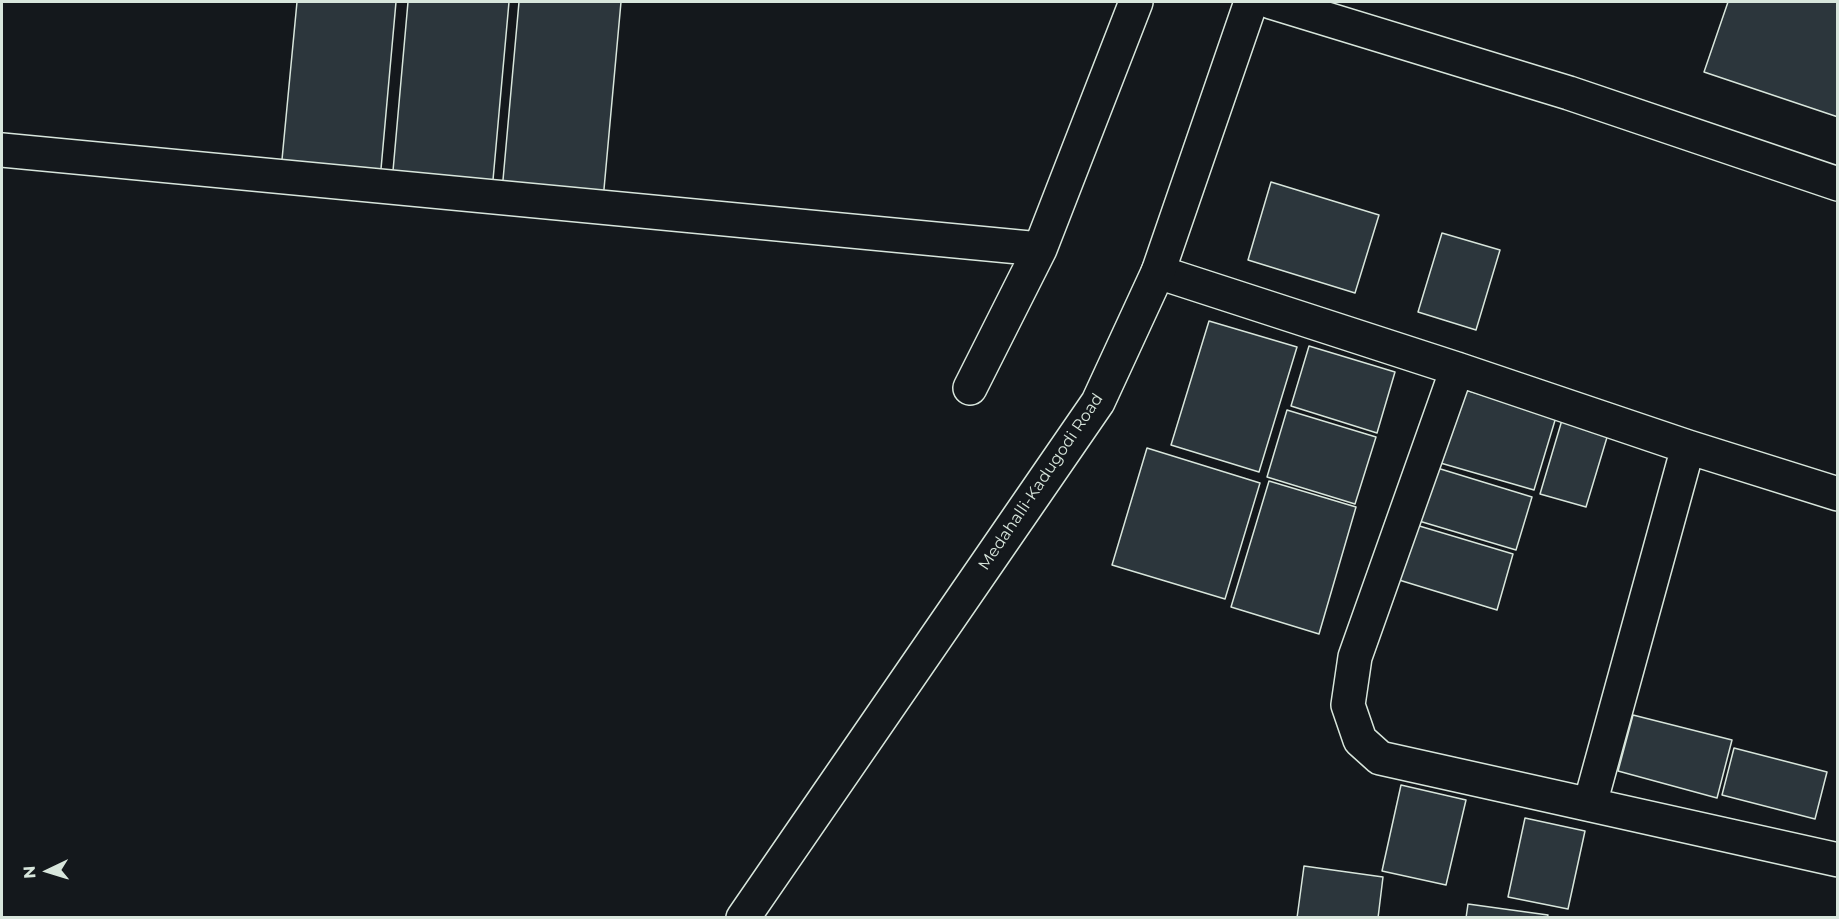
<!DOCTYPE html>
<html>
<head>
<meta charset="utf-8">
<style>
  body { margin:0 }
  #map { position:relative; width:1839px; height:919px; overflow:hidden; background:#14181c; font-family:Montserrat,sans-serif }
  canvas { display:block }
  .frame { position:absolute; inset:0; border:3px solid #d8e6dc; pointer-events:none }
  .north { position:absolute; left:18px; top:841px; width:60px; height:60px; -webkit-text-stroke:4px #14181c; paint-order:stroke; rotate:266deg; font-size:16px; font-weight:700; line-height:24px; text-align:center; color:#d8e6dc }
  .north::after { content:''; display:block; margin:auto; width:21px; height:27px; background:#d8e6dc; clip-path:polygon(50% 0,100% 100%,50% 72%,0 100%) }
</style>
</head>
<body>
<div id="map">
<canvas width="1839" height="919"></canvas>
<div class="frame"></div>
<div class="north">N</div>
</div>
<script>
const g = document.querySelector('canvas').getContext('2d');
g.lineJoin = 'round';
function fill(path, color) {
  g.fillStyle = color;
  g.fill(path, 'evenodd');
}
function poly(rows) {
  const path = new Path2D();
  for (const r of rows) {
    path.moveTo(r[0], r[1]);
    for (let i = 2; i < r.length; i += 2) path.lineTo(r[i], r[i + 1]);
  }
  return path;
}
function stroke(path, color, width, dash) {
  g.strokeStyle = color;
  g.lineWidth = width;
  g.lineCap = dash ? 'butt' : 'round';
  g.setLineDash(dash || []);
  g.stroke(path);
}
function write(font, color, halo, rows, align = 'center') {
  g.font = font + ' Montserrat,sans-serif';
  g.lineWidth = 4.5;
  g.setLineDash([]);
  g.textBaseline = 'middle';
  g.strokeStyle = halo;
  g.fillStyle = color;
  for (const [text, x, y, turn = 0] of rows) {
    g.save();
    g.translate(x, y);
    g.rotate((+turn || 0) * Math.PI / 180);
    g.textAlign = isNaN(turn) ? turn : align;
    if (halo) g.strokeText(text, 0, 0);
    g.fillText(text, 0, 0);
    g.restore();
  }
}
const building = poly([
  [297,2,396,2,380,180,281,170,297,2],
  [408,2,509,2,492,191,392,182,408,2],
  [519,2,621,2,603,200,502,191,519,2],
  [1728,2,1838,2,1838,117,1704,72,1728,2],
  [1271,182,1379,215,1355,293,1248,260,1271,182],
  [1442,233,1500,250,1476,330,1418,312,1442,233],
  [1209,321,1297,347,1259,472,1171,445,1209,321],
  [1309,346,1395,372,1377,433,1291,406,1309,346],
  [1459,388,1556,417,1534,490,1437,462,1459,388],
  [1287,410,1376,437,1355,504,1267,477,1287,410],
  [1562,420,1608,434,1586,507,1540,494,1562,420],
  [1147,448,1260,483,1225,599,1112,565,1147,448],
  [1434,467,1532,497,1516,550,1419,521,1434,467],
  [1269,481,1356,507,1319,634,1231,607,1269,481],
  [1416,525,1513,554,1497,610,1399,580,1416,525],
  [1633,715,1732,740,1717,798,1618,771,1633,715],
  [1734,748,1827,772,1815,819,1722,795,1734,748],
  [1401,785,1466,800,1446,885,1382,871,1401,785],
  [1525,818,1585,831,1568,909,1508,897,1525,818],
  [1304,866,1383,877,1378,918,1297,918,1304,866],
  [1468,904,1548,915,1547,918,1466,918,1468,904]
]);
fill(building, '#2c363c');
stroke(building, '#d8e6dc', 1.5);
const minor = poly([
  [1271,2,1569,93,1838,184],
  [2,150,1040,249],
  [1158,272,1457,369,1688,447,1838,494],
  [1457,369,1355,657,1348,705,1360,740,1380,758,1838,860],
  [970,388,1040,249,1136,2],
  [1590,804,1688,447]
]);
const tertiary = poly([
  [743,918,1098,402,1158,272,1251,2]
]);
stroke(minor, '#d8e6dc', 36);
stroke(tertiary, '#d8e6dc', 36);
stroke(minor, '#14181c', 33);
stroke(tertiary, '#14181c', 33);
write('16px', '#d8e6dc', '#14181c', [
  ["Medahalli-Kadugodi Road",1041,482,-56]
]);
</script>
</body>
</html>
